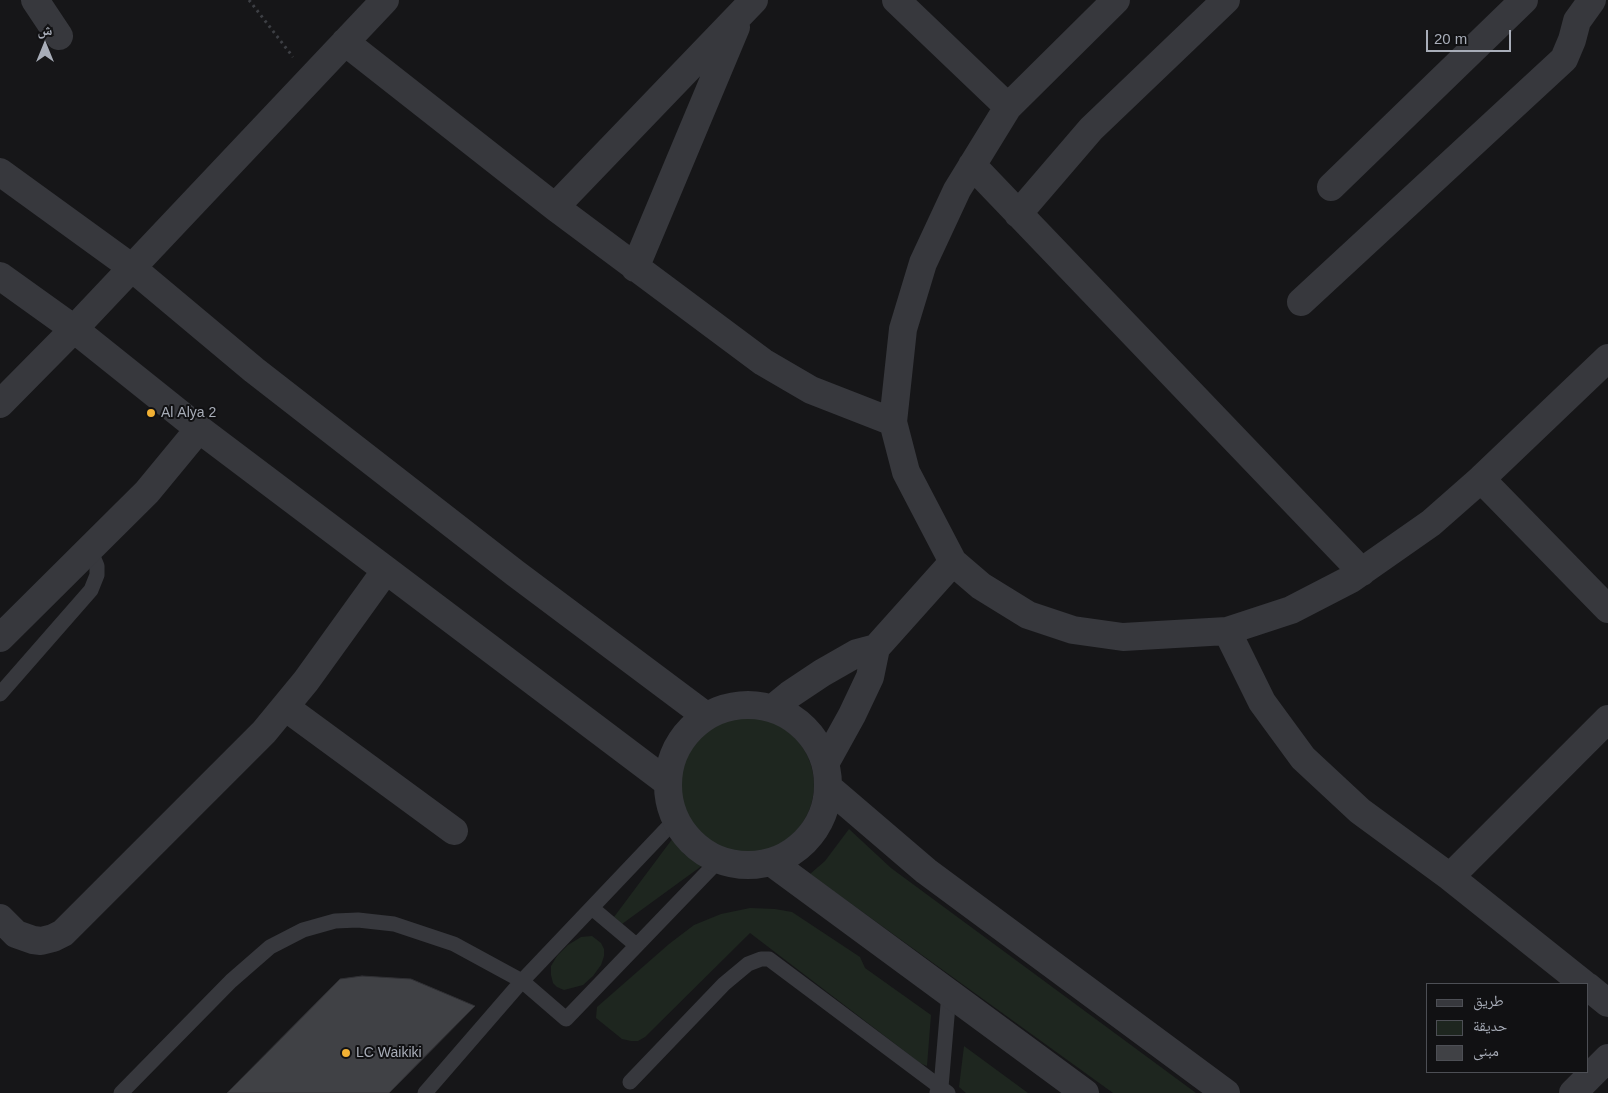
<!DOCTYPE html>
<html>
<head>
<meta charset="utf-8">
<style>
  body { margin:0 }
  #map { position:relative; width:1608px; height:1093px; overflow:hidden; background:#161618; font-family:Helvetica,"Noto Naskh Arabic",sans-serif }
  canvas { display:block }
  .legend { position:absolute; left:1426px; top:983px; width:162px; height:90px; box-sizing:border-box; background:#111113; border:1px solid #4d4f55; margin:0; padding:6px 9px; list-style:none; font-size:15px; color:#a8adb8 }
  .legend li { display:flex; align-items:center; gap:10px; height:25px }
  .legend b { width:25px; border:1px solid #4d4f55 }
  .north { position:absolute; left:20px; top:20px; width:50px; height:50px; -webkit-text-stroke:4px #111113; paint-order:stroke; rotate:0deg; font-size:14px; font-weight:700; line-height:20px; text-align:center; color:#a8adb8 }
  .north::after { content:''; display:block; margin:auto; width:18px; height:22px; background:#a8adb8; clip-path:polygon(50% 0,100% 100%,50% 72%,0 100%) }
  .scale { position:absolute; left:1426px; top:30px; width:85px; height:22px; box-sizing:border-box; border:2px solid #a8adb8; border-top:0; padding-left:6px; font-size:15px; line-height:18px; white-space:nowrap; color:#a8adb8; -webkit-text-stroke:4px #111113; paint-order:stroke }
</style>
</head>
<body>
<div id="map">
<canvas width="1608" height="1093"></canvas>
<ul class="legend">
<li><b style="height:6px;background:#37383d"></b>طريق</li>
<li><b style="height:14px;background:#1e261f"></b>حديقة</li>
<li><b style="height:14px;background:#404145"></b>مبنى</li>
</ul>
<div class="north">ش</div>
<div class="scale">20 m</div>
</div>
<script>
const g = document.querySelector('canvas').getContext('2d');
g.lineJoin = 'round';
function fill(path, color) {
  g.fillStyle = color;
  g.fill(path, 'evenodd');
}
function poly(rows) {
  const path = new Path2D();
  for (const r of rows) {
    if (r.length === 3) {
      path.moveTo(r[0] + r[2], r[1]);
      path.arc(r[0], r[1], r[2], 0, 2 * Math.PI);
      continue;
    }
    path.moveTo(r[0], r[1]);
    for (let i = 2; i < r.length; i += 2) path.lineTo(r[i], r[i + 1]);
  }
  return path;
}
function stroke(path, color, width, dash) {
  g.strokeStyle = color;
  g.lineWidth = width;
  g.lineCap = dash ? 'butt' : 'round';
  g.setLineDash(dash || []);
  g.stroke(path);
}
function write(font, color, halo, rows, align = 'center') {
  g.font = font + ' Helvetica,sans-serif';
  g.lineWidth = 4;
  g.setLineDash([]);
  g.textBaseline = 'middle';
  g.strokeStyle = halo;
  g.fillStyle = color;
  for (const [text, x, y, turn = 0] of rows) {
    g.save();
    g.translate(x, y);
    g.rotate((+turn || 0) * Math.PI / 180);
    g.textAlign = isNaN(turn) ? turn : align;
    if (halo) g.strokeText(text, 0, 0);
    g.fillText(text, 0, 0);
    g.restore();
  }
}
fill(poly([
  [746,785,68],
  [849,829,891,868,1196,1093,1113,1093,810,874,825,861],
  [673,838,684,854,703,865,622,924,614,917],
  [750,908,775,909,792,912,860,957,865,968,931,1015,927,1066,920,1063,750,933,645,1037,638,1041,631,1041,622,1039,596,1018,597,1007,669,944,694,925,721,914],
  [592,936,601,943,604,949,604,956,601,965,593,976,583,985,564,990,557,987,553,983,551,975,551,966,557,956,568,945,581,937],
  [964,1046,1028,1093,966,1093,959,1087]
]), '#1e261f');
const building = poly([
  [362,976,411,979,475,1006,389,1093,227,1093,340,979,362,976]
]);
fill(building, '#404145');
stroke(building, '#303034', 1);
stroke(poly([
  [249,0,293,57]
]), '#3d3f44', 3, [2.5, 4]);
stroke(poly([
  [0,694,91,590,97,575,97,566,90,549],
  [592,908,636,945],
  [630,1082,724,984,748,964,761,959,769,959,948,1093],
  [937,1092,941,1087,949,993],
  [121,1093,231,981,270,947,303,930,335,921,358,920,394,924,454,944,522,981,566,1019,719,860],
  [425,1093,522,981,675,820]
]), '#37383d', 15);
stroke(poly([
  [35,0,59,36],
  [896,0,1008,107],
  [1116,0,1008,107,957,190,923,263,903,329,893,422,906,472,953,562,981,586,1028,615,1073,630,1123,637,1227,631,1291,610,1351,579,1431,523,1481,479,1608,358],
  [345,42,555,207,763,362,811,390,893,422],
  [972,165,1362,572],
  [0,172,131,267,254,370,515,573,706,716],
  [1331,187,1524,0],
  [555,207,754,0],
  [1018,214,1091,129,1226,0],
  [635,268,736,27],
  [0,276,74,329,199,429,667,782],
  [1301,302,1564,59,1572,40,1577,21,1592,0],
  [0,404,74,329,385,0],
  [1481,479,1608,609],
  [1227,631,1262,702,1303,758,1360,811,1450,877,1584,984],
  [0,638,147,492,199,429],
  [748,785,80],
  [285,707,454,831],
  [773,708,789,695,822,673,857,653,876,648],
  [826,762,852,715,870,677,876,648,953,562],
  [829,788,926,871,1226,1093],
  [771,862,1085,1093],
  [1450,877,1608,719],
  [0,918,16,934,33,940,41,941,53,938,63,933,264,732,306,681,386,570],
  [1587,986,1608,1003],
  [1573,1093,1608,1058]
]), '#37383d', 28);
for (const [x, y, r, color] of [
  [151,413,5,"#f2b134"],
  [346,1053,5,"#f2b134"]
]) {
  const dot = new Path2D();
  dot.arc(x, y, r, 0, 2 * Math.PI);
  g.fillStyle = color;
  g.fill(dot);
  stroke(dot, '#111113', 2);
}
write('14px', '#a8adb8', '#111113', [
  ["Al Alya 2",161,413],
  ["LC Waikiki",356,1053]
], 'left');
</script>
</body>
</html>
